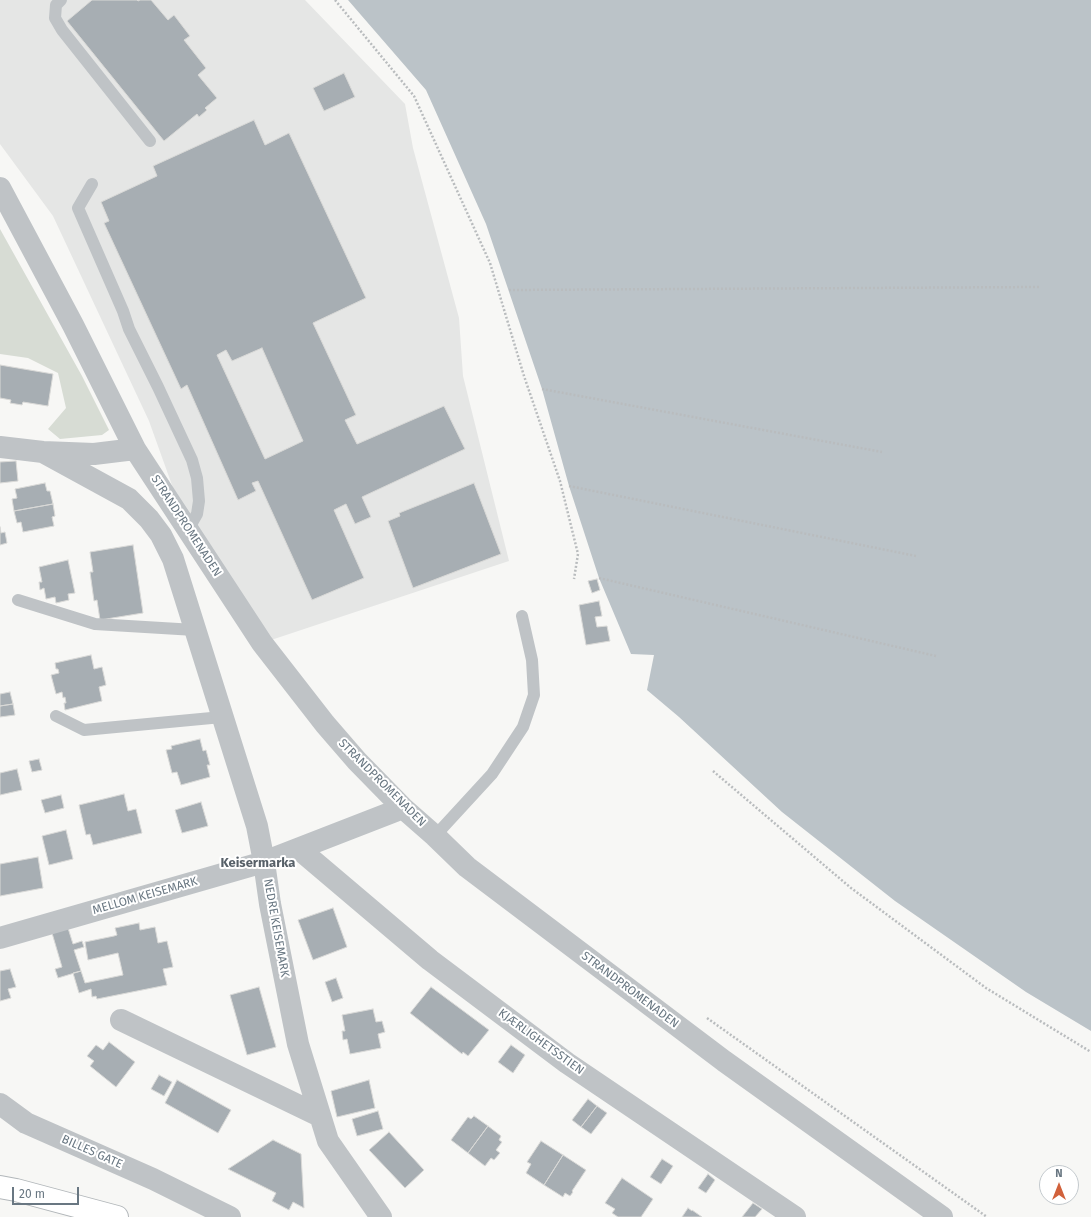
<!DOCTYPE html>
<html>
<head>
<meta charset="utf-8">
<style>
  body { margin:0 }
  #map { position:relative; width:1091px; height:1217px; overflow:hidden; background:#f7f7f5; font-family:"Fira Sans",sans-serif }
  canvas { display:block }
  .north { position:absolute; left:1039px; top:1165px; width:40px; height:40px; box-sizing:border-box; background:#fff; border:1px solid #c3c9cd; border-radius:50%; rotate:0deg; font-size:11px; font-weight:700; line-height:16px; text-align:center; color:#697782 }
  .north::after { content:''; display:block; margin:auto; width:14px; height:18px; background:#d1613b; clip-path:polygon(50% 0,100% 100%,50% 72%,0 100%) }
  .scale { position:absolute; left:12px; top:1187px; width:67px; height:18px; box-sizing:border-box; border:2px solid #697782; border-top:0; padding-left:5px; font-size:12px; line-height:14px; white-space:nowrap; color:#697782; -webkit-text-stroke:3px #fff; paint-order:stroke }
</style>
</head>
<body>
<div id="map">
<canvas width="1091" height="1217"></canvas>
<div class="north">N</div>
<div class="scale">20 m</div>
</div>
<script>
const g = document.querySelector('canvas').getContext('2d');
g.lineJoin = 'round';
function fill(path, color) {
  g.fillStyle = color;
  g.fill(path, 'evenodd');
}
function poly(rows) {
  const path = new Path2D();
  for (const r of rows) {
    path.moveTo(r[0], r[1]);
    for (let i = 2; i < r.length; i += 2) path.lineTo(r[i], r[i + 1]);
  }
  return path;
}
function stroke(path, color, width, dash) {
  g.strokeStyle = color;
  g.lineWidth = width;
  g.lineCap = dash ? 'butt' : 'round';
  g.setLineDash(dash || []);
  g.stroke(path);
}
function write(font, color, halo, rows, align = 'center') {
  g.font = font + ' "Fira Sans",sans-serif';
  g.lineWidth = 4;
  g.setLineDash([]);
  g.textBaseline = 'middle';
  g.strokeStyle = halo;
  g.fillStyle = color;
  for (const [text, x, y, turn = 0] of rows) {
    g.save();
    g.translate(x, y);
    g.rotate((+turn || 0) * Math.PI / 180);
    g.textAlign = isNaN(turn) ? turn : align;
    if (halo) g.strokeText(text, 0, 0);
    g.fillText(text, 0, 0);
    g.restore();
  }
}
fill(poly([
  [0,0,305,0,405,104,413,148,459,318,463,376,509,561,262,643,187,527,149,421,53,216,0,144]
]), '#e5e6e5');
fill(poly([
  [0,229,82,376,109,430,102,435,60,439,48,429,66,408,58,373,28,358,0,354]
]), '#d7dcd4');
fill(poly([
  [348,0,1091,0,1091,1031,1026,992,895,901,782,812,679,717,647,690,654,655,631,654,599,578,569,486,542,389,486,224,426,90]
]), '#bbc3c8');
const building = poly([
  [92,0,137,0,138,1,140,0,151,0,168,20,174,15,190,36,184,40,206,68,198,75,217,98,205,108,207,110,199,117,197,114,164,141,67,21,92,0],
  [344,73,355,97,324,111,313,88,344,73],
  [254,120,265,145,289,133,366,298,313,323,356,415,345,420,357,444,444,406,465,449,362,497,371,517,355,524,346,504,334,510,364,578,312,600,258,481,252,483,256,491,238,500,187,385,181,389,104,223,109,221,101,202,157,176,153,166,254,120],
  [262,348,303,441,265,459,217,355,226,350,232,361,262,348],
  [0,365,53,374,48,406,23,402,22,405,10,403,11,400,0,398,0,365],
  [16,461,18,481,0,483,0,462,16,461],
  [45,483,47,491,50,491,53,504,14,511,12,499,17,498,15,489,45,483],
  [474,483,501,554,413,588,388,521,400,516,399,513,474,483],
  [53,504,55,516,52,517,54,526,23,532,21,522,17,523,14,511,53,504],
  [0,527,1,533,5,532,7,543,0,545,0,527],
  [133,545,143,613,100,620,97,600,94,601,90,572,93,572,90,552,133,545],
  [68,560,75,593,68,594,69,600,56,603,55,597,46,599,44,588,40,590,39,582,42,582,39,567,68,560],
  [597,579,600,590,592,593,588,581,597,579],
  [599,601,602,616,595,617,597,627,607,626,610,641,586,645,579,605,599,601],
  [91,655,94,669,102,667,106,685,99,687,102,701,65,710,64,703,66,703,65,697,63,698,62,692,56,694,51,675,59,673,58,669,56,669,55,663,91,655],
  [10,692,13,704,0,706,0,694,10,692],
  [13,704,15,715,0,717,0,706,13,704],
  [200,739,203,751,206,750,210,765,207,765,210,777,181,785,177,772,172,773,166,750,172,749,171,746,200,739],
  [39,759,42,770,32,772,29,761,39,759],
  [17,769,22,790,0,795,0,773,17,769],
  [124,794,128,811,136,809,142,833,93,845,90,834,86,835,79,805,124,794],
  [61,795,64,808,45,813,41,800,61,795],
  [201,802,208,826,182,833,175,810,201,802],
  [66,830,73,859,49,865,42,836,66,830],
  [38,857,43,888,0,896,0,864,38,857],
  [333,908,347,947,313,960,298,920,333,908],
  [139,923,140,930,155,927,158,943,167,941,173,967,163,969,167,985,97,999,96,996,92,997,91,989,79,993,73,973,81,971,85,983,123,975,118,953,88,960,85,942,114,936,117,935,115,928,139,923],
  [68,928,73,944,82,941,84,947,74,950,81,971,58,978,55,969,62,967,52,933,68,928],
  [10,969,16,987,8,989,11,998,0,1001,0,971,10,969],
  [336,978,343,998,332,1002,325,982,336,978],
  [259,987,276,1047,247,1055,230,995,259,987],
  [431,987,489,1030,468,1056,463,1052,462,1054,410,1013,431,987],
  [373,1009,376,1022,382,1021,385,1032,378,1034,381,1048,350,1054,347,1039,343,1040,342,1031,345,1031,342,1015,373,1009],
  [109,1042,135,1062,116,1087,90,1066,94,1061,87,1056,96,1045,103,1050,109,1042],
  [511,1045,525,1055,513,1073,498,1062,511,1045],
  [159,1075,172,1082,164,1096,151,1089,159,1075],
  [177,1080,231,1110,218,1133,165,1103,177,1080],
  [369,1080,375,1108,337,1117,331,1091,369,1080],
  [588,1099,597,1106,581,1127,572,1120,588,1099],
  [597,1106,607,1113,591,1134,581,1127,597,1106],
  [378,1111,383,1129,357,1136,352,1119,378,1111],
  [474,1116,488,1126,468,1153,451,1140,468,1117,471,1119,474,1116],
  [488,1126,501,1136,499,1140,502,1142,496,1150,500,1153,494,1160,491,1158,485,1166,468,1153,488,1126],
  [389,1132,424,1170,405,1188,369,1150,389,1132],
  [273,1140,301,1154,304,1208,293,1202,289,1210,272,1201,276,1193,228,1169,273,1140],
  [541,1141,563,1155,544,1185,526,1173,531,1164,527,1162,541,1141],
  [563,1155,586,1170,572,1191,573,1192,570,1196,565,1193,563,1197,544,1185,563,1155],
  [662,1159,673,1166,661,1184,650,1177,662,1159],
  [708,1174,715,1180,706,1193,698,1188,708,1174],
  [622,1178,653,1199,641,1217,618,1217,612,1213,615,1209,605,1203,622,1178],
  [753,1203,762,1209,755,1217,742,1217,753,1203],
  [688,1208,692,1211,692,1210,702,1217,682,1217,688,1208]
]);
fill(building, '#a7aeb3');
stroke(building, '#d9d9d7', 1);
const primary = poly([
  [0,1187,16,1190,117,1217]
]);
stroke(primary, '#b2b7ba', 24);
stroke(poly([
  [335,0,414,96,490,263,524,376,560,481,578,554,574,579],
  [509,290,1039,287],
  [542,389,882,452],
  [569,486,916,556],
  [599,578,936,656],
  [713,771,851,888,986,988,1091,1052],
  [707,1018,987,1217]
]), '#b9bcbe', 2.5, [2, 2]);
stroke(poly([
  [61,0,56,5,55,18,62,30,150,141],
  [92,184,78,208,123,311,129,329,158,387,192,460,197,478,199,501,197,514,193,521,187,527],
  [18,600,95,624,195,630],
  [56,716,84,730,222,717],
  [435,836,492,774,523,727,534,695,532,660,522,616]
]), '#bfc3c6', 12);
stroke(poly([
  [0,188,73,325,135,449,262,643,325,724,357,761,403,808,435,836,467,867,724,1061,942,1217],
  [0,447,43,452,94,454,135,449],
  [43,452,129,499,149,519,161,535,173,559,257,826,264,862,270,904,298,1044,328,1141,381,1217],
  [299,849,430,960,567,1063,795,1217],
  [0,938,264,862,403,808],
  [121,1020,320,1116],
  [0,1104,26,1123,153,1179,230,1217]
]), '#bfc3c6', 22);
stroke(primary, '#fff', 22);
write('12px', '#697782', '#fff', [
  ["STRANDPROMENADEN",186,526,57],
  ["STRANDPROMENADEN",382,783,45],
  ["MELLOM KEISEMARK",145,896,-16],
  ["NEDRE KEISEMARK",276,928,80],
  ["STRANDPROMENADEN",630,990,37],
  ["KJÆRLIGHETSSTIEN",541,1042,36],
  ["BILLES GATE",92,1152,24]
]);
write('bold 13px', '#576068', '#fff', [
  ["Keisermarka",258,863]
]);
</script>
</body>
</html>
